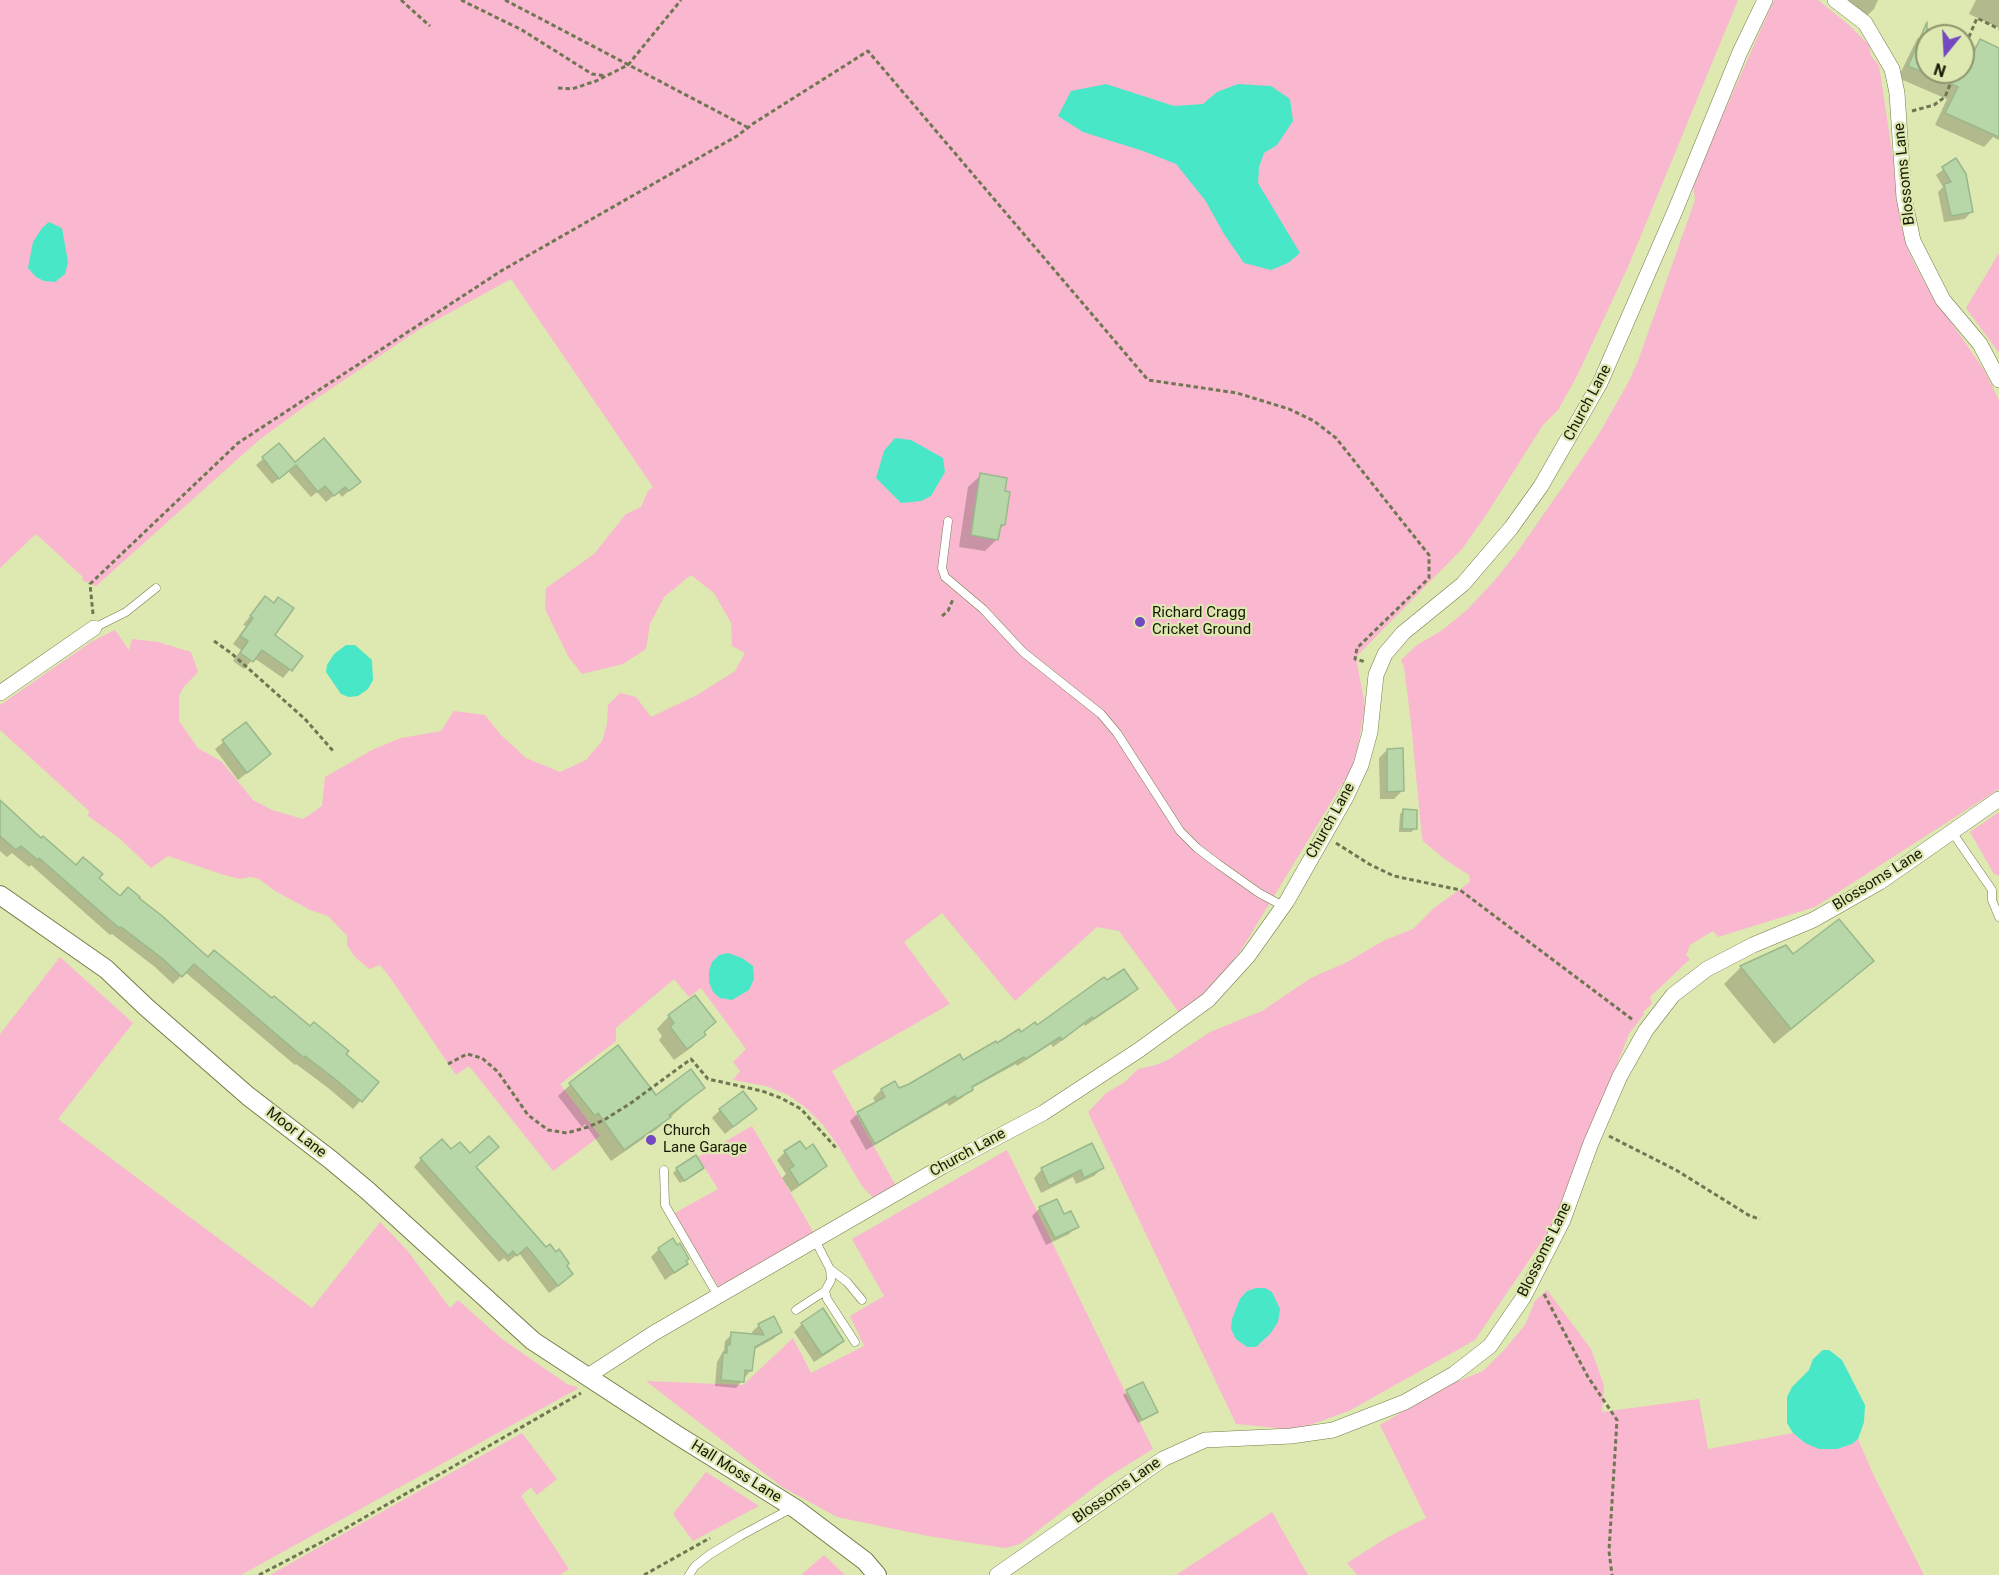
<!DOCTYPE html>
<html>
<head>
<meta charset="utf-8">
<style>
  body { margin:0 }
  #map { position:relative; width:1999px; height:1575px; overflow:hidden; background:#dee8b1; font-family:Roboto,sans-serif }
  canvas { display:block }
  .north { position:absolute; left:1915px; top:24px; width:60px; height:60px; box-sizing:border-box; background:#dee8b1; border:2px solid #8e956c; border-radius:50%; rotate:198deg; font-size:16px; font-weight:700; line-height:24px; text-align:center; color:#151804 }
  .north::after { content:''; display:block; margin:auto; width:21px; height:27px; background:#7348c0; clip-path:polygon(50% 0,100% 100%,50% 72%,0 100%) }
</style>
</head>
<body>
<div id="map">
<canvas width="1999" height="1575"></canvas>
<div class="north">N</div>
</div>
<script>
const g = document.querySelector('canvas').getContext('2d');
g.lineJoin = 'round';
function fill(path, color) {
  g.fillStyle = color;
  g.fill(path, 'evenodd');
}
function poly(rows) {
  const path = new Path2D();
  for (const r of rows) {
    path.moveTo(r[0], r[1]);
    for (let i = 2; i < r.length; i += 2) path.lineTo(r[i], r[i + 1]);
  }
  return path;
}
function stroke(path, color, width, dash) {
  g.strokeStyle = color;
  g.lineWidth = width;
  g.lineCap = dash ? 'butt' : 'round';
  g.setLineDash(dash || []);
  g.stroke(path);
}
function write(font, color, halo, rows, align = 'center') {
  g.font = font + ' Roboto,sans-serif';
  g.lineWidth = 4.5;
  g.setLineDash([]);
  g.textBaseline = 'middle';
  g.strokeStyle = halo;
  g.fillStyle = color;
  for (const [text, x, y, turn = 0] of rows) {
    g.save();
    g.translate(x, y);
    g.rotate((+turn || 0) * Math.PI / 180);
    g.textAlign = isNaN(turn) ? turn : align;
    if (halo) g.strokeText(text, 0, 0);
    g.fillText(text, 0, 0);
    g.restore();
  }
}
fill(poly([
  [0,0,1738,0,1628,267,1577,376,1558,410,1543,425,1486,515,1462,549,1358,655,1357,663,1365,706,1355,763,1240,952,1213,986,1180,1014,1119,931,1097,927,1015,1001,942,913,904,942,950,1004,832,1071,897,1188,875,1200,862,1186,839,1147,823,1125,806,1108,788,1095,766,1086,733,1080,740,1071,733,1062,746,1049,701,988,689,997,674,979,616,1028,616,1041,560,1084,600,1136,553,1171,469,1066,456,1075,389,976,380,965,369,969,355,957,347,945,347,936,328,916,310,910,275,891,259,879,251,877,239,879,221,874,168,856,151,868,119,838,88,816,89,811,0,730,0,705,91,642,115,630,129,650,132,639,158,642,191,652,198,672,183,688,179,696,179,721,198,748,222,762,253,800,272,810,303,819,322,806,325,777,372,750,401,738,441,731,454,711,485,715,501,735,526,758,560,772,586,760,602,741,607,724,608,705,620,693,636,697,651,717,697,695,735,671,745,653,732,646,731,623,714,593,691,575,664,597,650,624,646,649,623,664,582,674,568,656,545,609,546,588,594,554,626,514,641,507,648,491,653,487,511,279,420,329,304,407,259,440,96,586,82,580,83,577,36,534,0,568],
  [1774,0,1818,0,1849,25,1869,45,1871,56,1879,65,1906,245,1914,263,1929,290,1984,370,1999,400,1999,789,1815,907,1718,937,1713,931,1690,945,1686,955,1690,959,1650,997,1652,1004,1643,1012,1644,1014,1629,1034,1553,1225,1475,1340,1349,1411,1307,1426,1287,1429,1236,1424,1088,1112,1106,1093,1125,1082,1138,1069,1156,1065,1168,1060,1210,1032,1262,1011,1311,978,1347,962,1385,940,1413,929,1434,908,1470,882,1469,875,1447,861,1423,841,1422,838,1411,723,1404,667,1401,660,1417,645,1441,631,1467,610,1495,580,1518,551,1573,472,1599,434,1629,381,1638,361,1695,200,1693,182],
  [1999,253,1999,353,1966,308],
  [1999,812,1999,876,1994,874,1970,832],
  [60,957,133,1023,58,1119,312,1308,380,1222,407,1250,450,1308,458,1300,502,1339,567,1384,579,1388,241,1575,0,1575,0,1034],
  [752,1126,815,1235,720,1289,673,1214,718,1189,698,1157],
  [1007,1150,1153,1449,1108,1477,1020,1544,1006,1548,998,1547,928,1536,837,1517,782,1487,646,1381,743,1385,793,1338,811,1373,864,1346,850,1316,884,1296,852,1239],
  [1547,1290,1591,1349,1604,1385,1602,1412,1699,1399,1708,1449,1793,1433,1805,1443,1852,1444,1858,1439,1873,1474,1924,1575,1357,1575,1347,1563,1388,1537,1426,1518,1380,1425,1443,1387,1483,1371,1505,1349,1525,1325,1535,1301],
  [522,1433,557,1479,537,1495,531,1487,521,1496,569,1569,560,1575,270,1575],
  [706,1472,759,1506,693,1541,673,1514],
  [1272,1512,1308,1575,1176,1575],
  [824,1555,845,1575,801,1575]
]), '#f9b8cf');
fill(poly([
  [1106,84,1174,106,1203,104,1217,92,1238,84,1271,86,1290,99,1293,121,1277,145,1264,153,1259,167,1258,183,1300,253,1288,263,1271,270,1244,263,1224,234,1205,200,1176,164,1143,151,1083,132,1058,116,1071,91],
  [49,222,62,228,68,262,65,274,55,282,44,281,36,277,28,268,33,242,42,228],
  [895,438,911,440,943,458,945,472,931,496,921,501,901,503,876,478,884,451],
  [346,645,355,645,372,660,373,680,368,689,358,696,349,697,341,694,326,672,327,665,334,654],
  [728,953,742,958,753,966,754,979,749,990,732,1000,720,998,713,992,709,982,709,971,712,962,719,955],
  [1256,1288,1265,1288,1272,1292,1280,1309,1278,1322,1270,1334,1256,1347,1247,1347,1236,1339,1231,1329,1232,1319,1240,1299,1247,1291],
  [1823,1350,1829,1350,1842,1360,1865,1405,1864,1422,1858,1439,1852,1444,1837,1449,1819,1449,1805,1443,1793,1433,1787,1423,1787,1397,1792,1387,1809,1370,1813,1359]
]), '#47e7c7');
fill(poly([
  [1849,0,1878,0,1874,9,1866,17,1846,9],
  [1976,0,1999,0,1999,28,1969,14],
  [1928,28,1947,36,1927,36,1927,72,1963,72,1963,43,1974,47,1980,41,1999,49,1999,140,1993,137,1984,147,1935,125,1947,99,1898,78,1917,39],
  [1956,160,1971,212,1965,219,1944,222,1938,192,1943,187,1936,175],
  [279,445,295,464,352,488,342,497,338,492,326,502,317,492,311,497,288,471,272,484,256,465],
  [981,475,1003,492,1004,525,998,530,997,539,985,551,959,547,968,487],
  [265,598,273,635,301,656,283,678,254,658,244,669,233,661,241,650,233,644,246,626,243,625],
  [246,724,261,762,238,780,215,749],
  [1387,750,1402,791,1394,799,1380,799,1379,758],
  [0,802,41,840,75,866,97,878,119,898,207,959,271,1000,344,1054,377,1082,353,1109,327,1087,296,1064,295,1065,185,972,173,984,155,967,112,934,110,935,31,865,29,867,12,853,7,857,0,851],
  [1403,811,1415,829,1411,832,1399,832,1400,814],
  [1786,947,1793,957,1872,960,1855,977,1774,1044,1724,984,1740,968],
  [1106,982,1136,989,1128,997,1085,1026,1084,1024,1053,1047,1051,1044,1017,1066,1016,1064,972,1088,963,1097,949,1106,947,1103,866,1150,850,1121,858,1113,876,1103,873,1098,881,1090,895,1083,899,1090,1037,1027],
  [669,1016,714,1022,692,1047,674,1060,659,1040,662,1036,657,1029],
  [618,1048,656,1097,703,1088,657,1129,611,1161,585,1124,582,1127,558,1096,570,1085],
  [755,1109,725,1134,712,1118,720,1110],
  [1091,1145,1102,1168,1094,1176,1076,1184,1073,1177,1041,1193,1034,1178,1042,1169],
  [451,1151,475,1167,546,1249,571,1274,564,1282,549,1293,519,1253,508,1262,504,1258,499,1262,414,1167,421,1159],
  [805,1151,825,1166,817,1174,791,1192,782,1178,786,1174,777,1160,785,1152],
  [677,1169,699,1171,680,1183,673,1173],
  [1040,1208,1064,1216,1077,1226,1069,1234,1046,1245,1032,1216],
  [659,1249,686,1264,665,1280,651,1257],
  [802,1324,842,1341,834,1349,814,1362,794,1332],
  [759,1325,781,1332,773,1339,753,1350,751,1370,736,1388,715,1386,717,1362,724,1350,725,1341,732,1334,753,1335,752,1332],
  [1142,1384,1157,1412,1138,1423,1123,1395]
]), '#0003');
const building = poly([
  [1927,22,1927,72,1965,72,1980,39,1999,48,1999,137,1945,113,1958,87,1908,66,1927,22],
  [1956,158,1966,174,1973,212,1951,216,1944,184,1951,182,1942,167,1956,158],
  [324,438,361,482,349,491,345,487,334,496,325,486,318,492,296,465,279,479,262,457,279,443,295,462,324,438],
  [980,473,1007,478,1005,491,1010,492,1005,525,1001,525,998,540,971,535,980,473],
  [265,596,274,603,278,597,294,608,275,635,303,656,292,671,262,650,253,662,240,653,248,641,240,636,253,618,250,616,265,596],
  [246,722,271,754,247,773,222,740,246,722],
  [1403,748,1404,791,1387,792,1387,749,1403,748],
  [0,800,41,838,43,836,76,865,83,857,103,874,99,878,120,896,128,887,140,897,139,898,161,915,208,957,214,950,272,998,274,996,310,1026,314,1022,349,1051,346,1054,379,1082,362,1102,335,1079,305,1056,304,1058,194,964,182,977,163,959,121,927,119,928,39,858,38,860,21,846,16,850,0,836,0,800],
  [1403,809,1417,810,1417,829,1402,829,1403,809],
  [1839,919,1874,961,1791,1029,1740,966,1786,945,1793,954,1839,919],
  [1124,969,1138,989,1093,1019,1092,1017,1062,1040,1060,1037,1026,1059,1024,1057,972,1087,973,1090,957,1099,955,1096,875,1144,857,1112,885,1097,881,1089,895,1081,899,1088,909,1084,960,1054,963,1060,996,1041,997,1043,1019,1029,1021,1032,1035,1022,1037,1025,1104,977,1107,980,1124,969],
  [695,995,716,1022,704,1032,706,1035,687,1049,670,1027,674,1023,668,1015,695,995],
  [618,1045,656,1095,691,1069,705,1088,669,1115,671,1117,624,1150,598,1113,595,1116,569,1083,618,1045],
  [743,1091,757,1109,733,1127,719,1109,743,1091],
  [489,1136,499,1147,476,1167,546,1247,550,1244,556,1252,559,1249,569,1263,567,1266,573,1274,558,1286,527,1247,517,1256,513,1251,508,1256,420,1158,442,1139,451,1149,460,1142,470,1153,489,1136],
  [800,1141,806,1149,813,1144,827,1166,799,1185,789,1169,794,1166,784,1151,800,1141],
  [1092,1143,1104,1168,1084,1178,1081,1170,1049,1186,1041,1168,1092,1143],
  [696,1155,704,1168,684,1181,676,1168,696,1155],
  [1057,1199,1064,1214,1071,1211,1079,1227,1055,1238,1039,1207,1057,1199],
  [673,1238,677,1245,680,1243,689,1259,686,1261,688,1264,674,1273,658,1248,673,1238],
  [823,1308,844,1341,822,1355,801,1323,823,1308],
  [774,1316,782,1332,755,1347,752,1371,745,1370,744,1382,721,1380,723,1353,727,1353,727,1344,730,1345,731,1332,764,1335,758,1324,774,1316],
  [1143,1382,1158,1412,1142,1420,1126,1390,1143,1382]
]);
fill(building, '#b7d7a8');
stroke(building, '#99b88b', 1.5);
const service = poly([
  [948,521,942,568,945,577,983,609,1023,652,1101,714,1117,733,1180,831,1197,848,1218,864,1259,893,1283,906],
  [94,628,126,612,156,588],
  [1952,832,1992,890,1992,900,1999,917],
  [664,1170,665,1205,718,1296],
  [830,1269,847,1282,862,1300],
  [825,1291,827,1299,855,1342],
  [796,1310,825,1291,831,1280,830,1269,815,1240],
  [689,1575,695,1566,709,1555,740,1536,792,1508]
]);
const minor = poly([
  [1835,0,1865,23,1892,69,1897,93,1904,198,1913,241,1943,300,1980,344,1999,380],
  [0,693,94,628],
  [588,1376,654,1333,943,1166,1043,1113,1139,1050,1208,1000,1248,956,1287,901,1346,797,1361,765,1370,732,1376,675,1385,654,1403,633,1463,584,1511,528,1541,486,1600,383,1675,211,1740,52,1765,0],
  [997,1575,1163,1459,1205,1440,1291,1436,1333,1430,1405,1402,1454,1374,1490,1346,1523,1298,1563,1220,1591,1143,1620,1076,1646,1030,1673,995,1707,969,1753,945,1813,920,1880,882,1999,799]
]);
const tertiary = poly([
  [0,895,106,969,146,1007,248,1096,331,1160,368,1191,533,1341,677,1435,796,1509,865,1561,877,1575]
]);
stroke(service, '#757d4a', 9);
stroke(minor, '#757d4a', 16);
stroke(tertiary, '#757d4a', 20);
stroke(poly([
  [401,0,430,26],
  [461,0,522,30,592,74,606,76],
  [505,0,747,127],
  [1963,51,1977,18,1999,29],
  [558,88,572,89,596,81,628,65,681,0],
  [1912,111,1934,105,1945,97,1955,72],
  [93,614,90,584,238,443,501,271,737,136,754,123,868,51,1148,380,1237,393,1289,409,1314,421,1336,438,1429,555,1429,578,1357,648,1355,659,1366,662],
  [942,616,948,611,953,599],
  [214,641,231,653,305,719,334,752],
  [1336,843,1369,864,1394,876,1460,890,1633,1020],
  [448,1064,467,1054,482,1058,498,1072,528,1115,548,1130,567,1133,588,1127,604,1120,631,1103,691,1059,708,1079,762,1091,781,1098,801,1109,837,1149],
  [1609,1136,1676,1170,1750,1216,1760,1219],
  [1544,1294,1588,1377,1617,1420,1609,1551,1612,1575],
  [259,1575,320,1543,581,1393],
  [644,1575,710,1538]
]), '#707652', 3, [4.5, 3]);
stroke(service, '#fff', 8);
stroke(minor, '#fff', 15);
stroke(tertiary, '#fff', 18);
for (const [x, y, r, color] of [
  [1140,622,6,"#7348c0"],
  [651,1140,6,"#7348c0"]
]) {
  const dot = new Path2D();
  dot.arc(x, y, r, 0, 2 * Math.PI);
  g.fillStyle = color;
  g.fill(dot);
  stroke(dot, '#dee8b1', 2);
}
write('15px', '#151804', '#dee8b1', [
  ["Blossoms Lane",1905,174,-96],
  ["Church Lane",1588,403,-62],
  ["Church Lane",1331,821,-61],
  ["Blossoms Lane",1878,880,-32],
  ["Moor Lane",296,1133,38],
  ["Church Lane",968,1153,-29],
  ["Blossoms Lane",1545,1250,-64],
  ["Hall Moss Lane",736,1472,32],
  ["Blossoms Lane",1117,1491,-35]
]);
write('15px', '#151804', '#dee8b1', [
  ["Richard Cragg",1152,613],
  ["Cricket Ground",1152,630],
  ["Church",663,1131],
  ["Lane Garage",663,1148]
], 'left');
</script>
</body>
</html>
